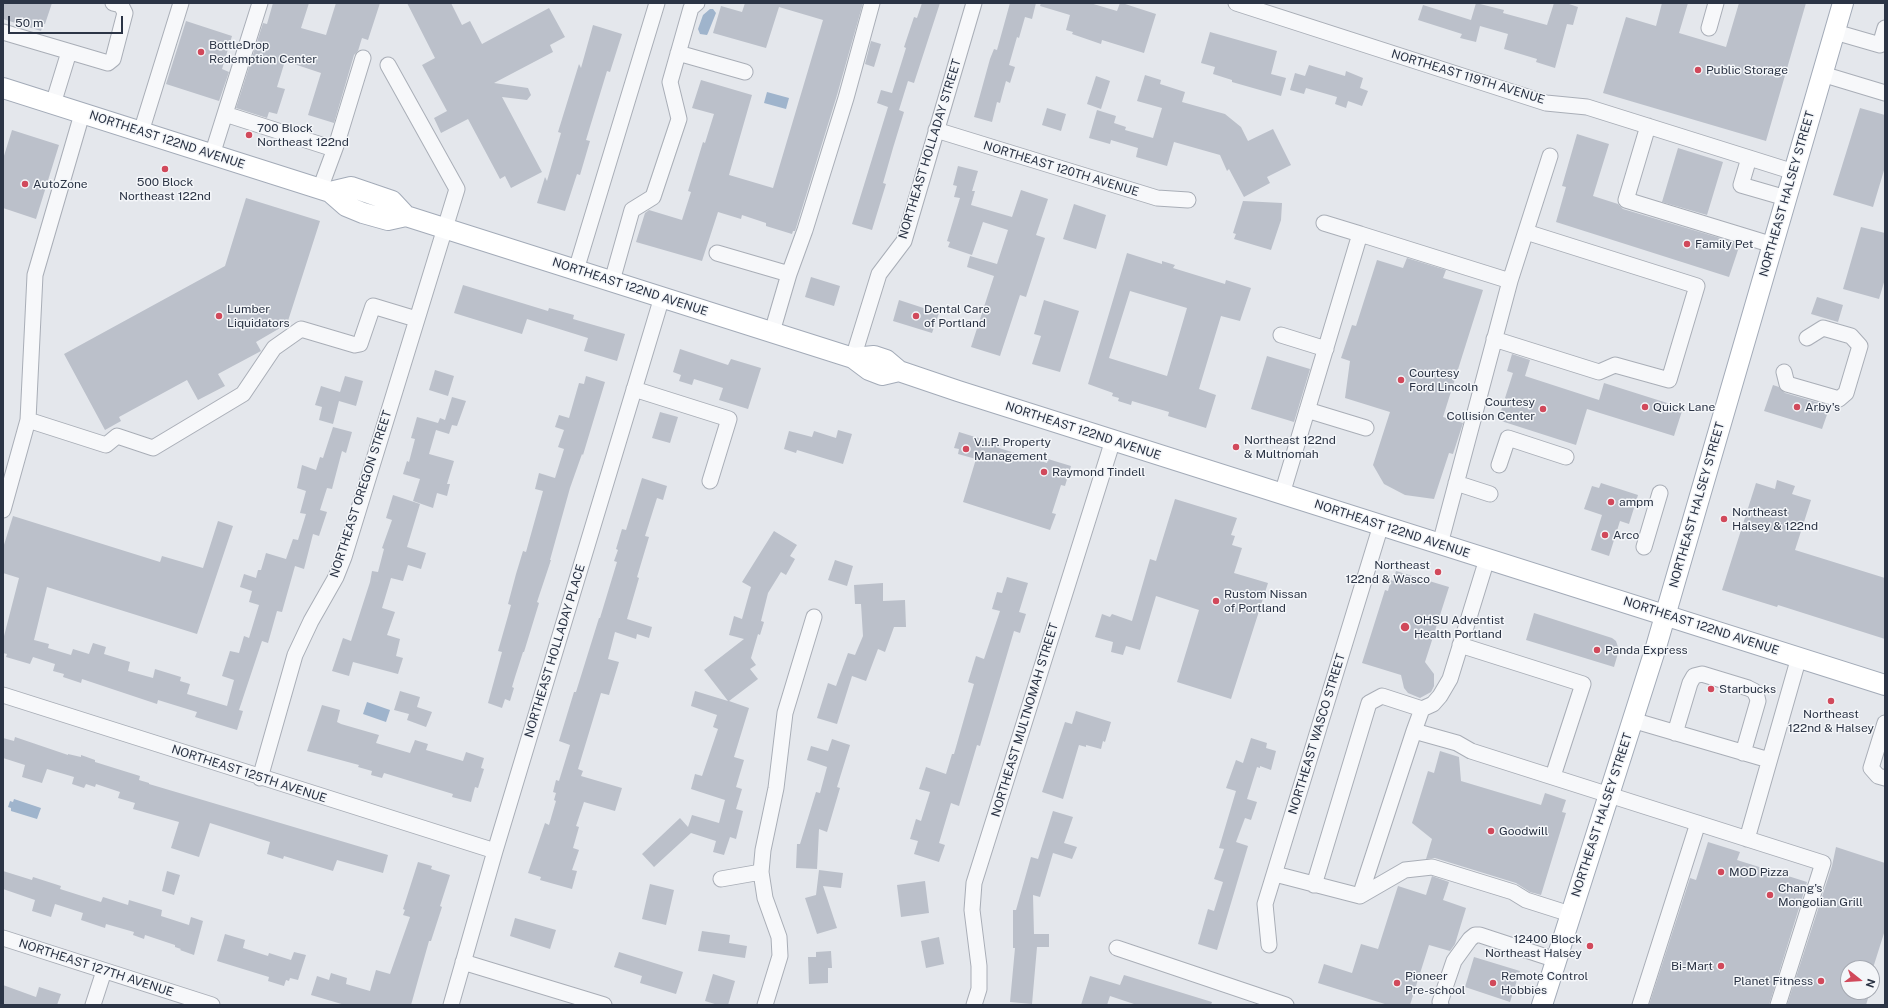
<!DOCTYPE html>
<html>
<head>
<meta charset="utf-8">
<style>
  body { margin:0 }
  #map { position:relative; width:1888px; height:1008px; overflow:hidden; background:#e4e7ec; font-family:"Public Sans",sans-serif }
  canvas { display:block }
  .frame { position:absolute; inset:0; border:4px solid #2b3445; pointer-events:none }
  .north { position:absolute; left:1840px; top:960px; width:40px; height:40px; box-sizing:border-box; background:#f4f6f9; border:1px solid #a4a8b1; border-radius:50%; rotate:107deg; font-size:11px; font-weight:700; line-height:16px; text-align:center; color:#2b3445 }
  .north::after { content:''; display:block; margin:auto; width:14px; height:18px; background:#d1495b; clip-path:polygon(50% 0,100% 100%,50% 72%,0 100%) }
  .scale { position:absolute; left:8px; top:16px; width:115px; height:18px; box-sizing:border-box; border:2px solid #2b3445; border-top:0; padding-left:5px; font-size:12px; line-height:14px; white-space:nowrap; color:#2b3445; -webkit-text-stroke:3px #f4f6f9; paint-order:stroke }
</style>
</head>
<body>
<div id="map">
<canvas width="1888" height="1008"></canvas>
<div class="frame"></div>
<div class="north">N</div>
<div class="scale">50 m</div>
</div>
<script>
const g = document.querySelector('canvas').getContext('2d');
g.lineJoin = 'round';
function fill(path, color) {
  g.fillStyle = color;
  g.fill(path, 'evenodd');
}
function poly(rows) {
  const path = new Path2D();
  for (const r of rows) {
    path.moveTo(r[0], r[1]);
    for (let i = 2; i < r.length; i += 2) path.lineTo(r[i], r[i + 1]);
  }
  return path;
}
function stroke(path, color, width, dash) {
  g.strokeStyle = color;
  g.lineWidth = width;
  g.lineCap = dash ? 'butt' : 'round';
  g.setLineDash(dash || []);
  g.stroke(path);
}
function write(font, color, halo, rows, align = 'center') {
  g.font = font + ' "Public Sans",sans-serif';
  g.lineWidth = 3;
  g.setLineDash([]);
  g.textBaseline = 'middle';
  g.strokeStyle = halo;
  g.fillStyle = color;
  for (const [text, x, y, turn = 0] of rows) {
    g.save();
    g.translate(x, y);
    g.rotate((+turn || 0) * Math.PI / 180);
    g.textAlign = isNaN(turn) ? turn : align;
    if (halo) g.strokeText(text, 0, 0);
    g.fillText(text, 0, 0);
    g.restore();
  }
}
fill(poly([
  [710,9,713,9,716,13,708,33,707,35,700,34,698,29,703,15],
  [767,92,789,98,786,109,764,103],
  [367,702,390,710,386,722,363,714],
  [14,799,41,808,37,819,11,811,11,808,8,807,10,801,13,802]
]), '#9fb4cc');
fill(poly([
  [3,3,52,3,45,24,43,24,41,31,3,19],
  [273,3,309,3,301,28,326,35,336,3,380,3,368,40,362,38,358,51,354,55,334,123,308,115,321,73,285,61,277,87,285,89,277,114,269,112,267,118,236,108,263,23,267,24],
  [407,3,451,3,462,25,470,21,482,44,549,8,565,37,550,45,553,52,494,83,528,88,531,95,527,100,502,97,542,172,511,188,505,176,500,179,468,119,441,133,434,118,447,111,422,65,435,58],
  [745,3,863,3,837,95,795,231,793,231,792,234,766,226,766,223,742,215,741,219,718,212,702,261,636,242,645,213,649,210,682,220,691,192,688,191,703,142,705,143,714,114,692,108,701,80,752,95,729,175,773,188,823,20,779,7,766,48,713,33,721,6,742,12],
  [922,3,940,3,914,83,908,81,899,110,904,112,893,148,883,183,886,184,872,230,852,224,888,107,877,103,881,90,892,93,906,48,904,47,914,17,917,18],
  [1010,3,1036,3,1032,19,1025,17,1019,38,1017,37,1009,65,1015,67,1010,83,1006,81,1000,103,997,102,992,122,974,117,990,59,994,49,997,50],
  [1041,3,1090,3,1117,11,1120,3,1122,3,1156,14,1144,53,1102,40,1101,44,1072,34,1073,32,1066,30,1070,15,1040,6],
  [1476,3,1504,10,1503,13,1547,25,1554,3,1566,3,1578,7,1573,25,1567,24,1555,68,1536,62,1537,59,1504,49,1508,34,1480,26,1476,42,1460,38,1462,34,1418,20,1423,5,1471,20],
  [1662,3,1688,3,1679,33,1726,47,1739,3,1806,3,1766,141,1603,93,1626,17,1656,26],
  [186,21,232,36,222,69,229,72,219,101,166,84],
  [593,25,622,34,610,72,607,71,586,140,590,141,580,175,577,174,565,211,537,203,545,177,547,181,561,133,558,132,579,64,581,68],
  [1210,32,1277,51,1271,74,1286,78,1281,96,1232,82,1232,80,1213,74,1215,67,1201,63],
  [871,41,881,44,874,67,865,64],
  [1309,65,1345,76,1346,71,1363,78,1360,88,1368,91,1362,106,1348,101,1346,108,1335,104,1337,97,1306,88,1304,94,1290,90,1295,73,1305,76],
  [1145,75,1161,80,1160,84,1185,92,1182,102,1225,114,1241,127,1248,141,1273,129,1291,165,1267,177,1270,183,1244,197,1229,169,1227,171,1220,155,1174,142,1167,166,1136,157,1138,148,1111,140,1110,144,1089,138,1097,110,1116,116,1114,123,1126,127,1125,130,1153,138,1162,108,1137,101],
  [1096,76,1110,81,1101,109,1087,104],
  [1047,108,1066,114,1061,131,1042,125],
  [1860,108,1885,115,1885,167,1873,207,1833,195],
  [12,130,59,145,36,219,3,208,3,159],
  [1577,134,1609,144,1593,196,1618,204,1623,209,1740,244,1729,277,1556,222,1566,187,1562,186],
  [1678,148,1723,162,1707,215,1662,202],
  [958,166,978,171,972,191,975,191,971,205,1012,217,1021,190,1048,199,1036,235,1045,238,1026,297,1020,295,1000,356,971,347,994,276,967,267,970,256,997,264,1008,230,983,222,972,255,948,247,950,242,947,241,960,198,954,197,957,186,953,185],
  [246,198,320,221,287,324,256,342,261,351,218,374,225,386,198,400,187,380,119,417,121,421,105,430,64,354,225,266],
  [1243,201,1282,203,1281,220,1271,250,1234,239,1236,234,1233,233],
  [1074,204,1106,215,1096,249,1063,239],
  [1861,227,1885,233,1885,279,1879,299,1843,289],
  [1127,253,1162,264,1162,261,1175,265,1173,268,1225,284,1226,280,1251,288,1240,321,1221,316,1199,389,1216,395,1206,428,1168,416,1169,412,1132,401,1131,405,1118,401,1119,398,1112,396,1113,393,1088,384],
  [1130,291,1187,308,1167,376,1109,358],
  [1407,258,1446,270,1443,278,1483,290,1443,417,1463,423,1453,454,1449,453,1434,499,1405,495,1384,484,1373,465,1390,412,1345,398,1350,361,1341,358,1352,325,1356,326,1377,260,1403,268],
  [811,277,840,286,834,306,805,297],
  [463,285,548,311,549,308,574,315,573,319,625,334,617,361,584,351,588,338,527,319,522,334,454,313],
  [1817,297,1843,305,1838,322,1811,314],
  [899,300,939,313,932,333,893,321],
  [1044,300,1079,311,1060,372,1032,364,1041,336,1034,334],
  [680,349,728,365,731,359,761,368,748,409,719,400,723,388,694,379,692,385,679,381,681,375,673,372],
  [1512,354,1530,360,1525,376,1599,400,1604,383,1683,408,1674,436,1587,409,1576,445,1498,420,1513,373,1507,371],
  [1267,356,1310,369,1294,422,1251,409],
  [435,370,454,376,448,396,429,390],
  [345,376,363,381,356,406,339,401,333,424,319,420,322,407,315,405,321,386,340,392],
  [586,376,605,382,583,455,582,454,570,488,550,560,551,560,537,602,539,603,524,652,523,652,515,677,512,687,514,688,510,701,505,699,502,708,488,703,502,652,498,651,508,616,511,605,508,604,516,574,523,551,526,552,543,491,535,489,539,473,555,478,564,449,558,447,564,430,555,427,559,415,569,418,579,383,584,384],
  [1773,385,1779,387,1785,393,1830,406,1822,429,1764,411],
  [452,397,466,401,457,426,452,425,449,434,436,430,429,454,454,461,447,484,450,484,447,496,437,493,433,508,413,501,420,479,403,474,407,461,409,462,415,439,411,438,417,417,438,423,440,418,445,420],
  [660,412,678,417,670,443,652,438],
  [333,427,352,432,346,453,342,451,332,489,327,488,320,510,327,512,319,536,313,534,304,569,295,566,282,612,277,611,268,643,262,641,239,710,243,711,237,730,195,717,197,712,158,700,157,704,82,679,81,683,63,677,64,674,53,671,55,664,33,657,30,664,6,657,7,654,3,653,3,640,19,578,3,573,3,548,13,516,160,562,162,556,203,568,218,521,233,526,197,634,47,587,34,640,49,644,48,648,71,655,73,649,89,654,93,643,106,647,104,654,130,662,128,671,153,678,155,669,181,677,180,681,190,684,187,694,227,706,234,680,222,676,230,651,239,653,244,636,249,638,259,605,249,602,252,591,240,587,244,574,256,578,258,570,261,570,266,553,286,559,293,539,298,540,306,514,300,513,306,491,297,488,302,465,316,470,320,457,323,458],
  [838,430,852,434,843,464,797,450,796,453,784,449,789,431,812,437,814,431,836,438],
  [959,432,1001,445,999,448,1047,463,1048,459,1071,466,1065,486,1061,485,1052,513,1056,514,1050,530,963,502,976,459,958,454,959,449,954,448],
  [642,478,667,486,663,500,657,498,645,536,649,537,637,577,639,578,627,619,652,627,649,638,637,634,636,639,615,632,608,659,619,662,609,695,601,693,578,769,583,771,581,776,622,788,615,811,584,802,576,826,579,827,573,848,579,850,572,870,577,871,572,889,540,880,541,877,528,873,545,823,549,825,556,801,554,800,556,793,553,792,556,780,559,781,570,745,559,741,574,692,576,692,599,618,600,618,617,562,614,561,618,550,616,549,622,529,626,530],
  [1777,480,1795,486,1792,494,1811,500,1795,550,1885,578,1885,639,1778,605,1777,607,1722,590,1756,483,1775,489],
  [1601,483,1638,495,1629,524,1620,521,1609,556,1591,550,1602,515,1584,509,1592,486,1599,488],
  [393,495,420,504,407,547,426,553,421,569,408,565,403,581,391,578,382,608,395,612,387,635,400,639,396,656,403,658,398,674,353,662,349,676,332,671,343,638,351,641,370,582,372,571,378,572,384,549,382,548,392,520,386,518],
  [1175,499,1237,518,1231,535,1235,536,1232,545,1242,548,1234,573,1268,583,1231,699,1177,682,1199,610,1156,596,1140,650,1126,646,1123,655,1111,652,1113,642,1095,637,1102,614,1110,617,1112,614,1132,621,1150,559,1156,561],
  [774,531,797,545,790,556,795,559,786,575,781,572,768,593,761,621,764,622,760,635,758,634,751,658,756,665,750,669,758,679,729,701,749,708,734,757,744,760,736,787,742,789,736,809,743,811,736,839,730,837,724,855,713,852,716,841,691,833,654,867,642,854,680,818,688,827,692,815,719,823,725,800,691,789,695,774,702,776,718,729,713,727,717,715,691,706,695,691,728,701,704,670,744,639,729,635,734,616,742,619,751,587,742,582],
  [835,560,853,566,847,586,828,580],
  [1396,571,1449,587,1425,662,1434,674,1434,686,1431,692,1420,698,1408,693,1404,688,1401,675,1362,663,1385,590,1388,591,1391,580,1393,581],
  [1007,577,1028,583,1019,612,1026,614,1020,633,1014,631,980,746,977,745,959,806,951,803,939,843,945,845,939,862,914,854,918,841,910,839,916,819,921,821,930,792,919,789,926,767,946,774,952,754,954,754,974,684,968,682,976,656,984,659,1000,611,992,609,997,592,1002,593],
  [883,583,883,601,905,600,906,627,894,627,885,652,878,649,866,681,852,676,837,724,817,718,828,683,836,686,848,653,855,655,863,636,861,604,855,604,854,585],
  [1534,613,1612,638,1616,641,1619,650,1614,667,1526,640],
  [400,691,420,697,417,707,432,712,426,727,407,720,409,714,394,710],
  [322,705,340,710,337,722,341,724,379,735,376,743,410,753,415,740,428,744,426,750,463,761,466,752,484,758,481,768,484,769,478,788,475,787,471,802,452,797,453,794,384,773,382,778,371,775,372,771,358,767,359,765,307,751],
  [1076,711,1111,722,1105,742,1103,741,1101,749,1086,745,1086,747,1079,745,1063,799,1042,792,1065,722,1072,724],
  [15,737,68,755,68,754,81,757,81,755,95,760,95,762,140,776,139,780,149,783,149,784,388,855,383,873,337,860,333,871,284,856,283,859,267,854,270,842,210,823,199,857,171,848,179,822,133,809,135,803,118,798,120,792,96,784,95,787,86,784,84,788,72,784,74,777,47,769,42,783,22,777,25,765,3,758,3,738,14,741],
  [1251,738,1267,743,1266,748,1276,751,1271,770,1260,766,1260,768,1257,767,1247,799,1257,802,1251,820,1245,818,1236,842,1248,846,1217,950,1198,944,1208,909,1214,911,1223,882,1214,879,1224,849,1219,848,1236,791,1226,788,1236,760,1243,763],
  [832,739,850,745,837,787,840,788,827,832,819,829,817,869,796,868,797,844,800,844,816,792,820,793,827,767,807,760,811,746,828,751],
  [1440,751,1459,757,1461,781,1541,805,1545,793,1566,800,1562,812,1566,813,1541,895,1530,892,1516,883,1435,858,1426,859,1432,839,1412,823,1428,771,1434,773],
  [1053,811,1073,817,1064,843,1077,847,1072,859,1053,853,1040,897,1033,895,1034,934,1049,934,1049,947,1037,947,1032,1004,1010,1002,1015,948,1013,948,1013,910,1016,910,1031,857,1038,859],
  [1708,842,1740,852,1737,860,1807,882,1769,1005,1649,1005,1690,878,1696,880],
  [1836,847,1885,863,1885,930,1873,968,1848,968,1848,992,1870,992,1866,1005,1787,1005,1832,866],
  [418,862,432,866,431,869,450,875,440,906,442,907,431,941,429,941,411,1005,345,1005,311,995,317,976,329,980,331,973,347,978,346,984,370,991,376,970,390,974,410,917,403,915,405,910,403,909],
  [819,870,843,873,841,888,823,886,837,928,817,934,805,898,816,895],
  [3,871,32,880,33,877,61,886,60,889,101,902,103,897,128,905,129,900,162,910,161,916,189,925,191,917,203,921,194,955,180,950,181,949,175,947,175,945,145,935,144,939,133,935,134,932,106,924,105,928,81,920,83,913,55,904,51,917,32,911,35,900,3,889],
  [167,871,180,875,174,895,162,891],
  [1432,876,1449,882,1443,900,1466,908,1455,944,1450,951,1429,945,1410,1005,1388,1005,1318,983,1324,964,1352,973,1361,944,1378,949,1398,886,1426,895],
  [925,881,929,913,901,917,897,885],
  [650,884,674,890,666,925,642,919],
  [515,918,556,930,550,949,510,936],
  [702,931,730,935,729,943,747,946,745,958,698,951],
  [225,934,245,940,243,948,268,956,269,953,291,960,294,952,306,955,298,980,290,978,289,981,286,980,284,986,268,981,269,977,217,961],
  [939,937,944,964,926,968,921,941],
  [831,951,832,968,828,968,828,983,809,984,808,957,816,957,816,952],
  [619,952,683,972,676,994,640,983,642,976,614,967],
  [1474,957,1520,971,1510,1002,1465,987],
  [713,974,735,981,728,1005,718,1005,705,1001],
  [1124,975,1212,1002,1211,1005,1137,1005,1110,996,1107,1005,1081,1005,1090,976,1120,985],
  [3,985,36,997,39,987,61,994,57,1005,3,1005]
]), '#bbc0ca');
const minor = poly([
  [1236,3,1546,103,1587,107,1794,172],
  [1709,28,1716,3],
  [3,32,108,63,113,59,125,13,121,5,113,3],
  [1835,32,1880,45,1885,28],
  [678,53,745,72],
  [1822,74,1885,93],
  [53,104,69,52],
  [225,114,334,149],
  [1648,126,1626,200,1773,245],
  [936,130,1157,198,1188,200],
  [141,132,181,3],
  [212,155,260,3],
  [1749,158,1741,185,1786,198],
  [320,189,337,143,363,58],
  [1324,223,1360,234],
  [717,253,789,274,772,332],
  [576,270,657,3],
  [789,274,805,230,846,98,872,3],
  [612,281,632,210,653,197,679,119,670,82,691,8,697,3],
  [1281,335,1326,349],
  [1494,339,1599,372,1615,365,1669,380,1697,286,1526,232],
  [853,358,879,274,904,241,974,3],
  [1784,372,1787,384,1839,399,1846,393,1860,346,1851,336,1823,328,1807,338],
  [634,389,729,419,710,481],
  [1307,410,1366,428],
  [28,420,106,445,117,436,153,448,243,394,274,348,301,329,355,345,360,344,373,306,416,319],
  [1499,465,1508,438,1566,457],
  [1456,483,1490,494],
  [1282,494,1360,234,1510,281],
  [3,510,28,420,35,275,82,114],
  [1440,544,1510,281,1550,156],
  [1644,547,1660,493],
  [1460,645,1583,684,1553,776],
  [3,695,495,851],
  [1422,709,1433,704,1440,696,1450,679,1487,559],
  [1632,720,1769,760],
  [1885,723,1871,768,1878,776,1885,778],
  [1675,733,1690,683,1694,676,1702,674,1748,688,1754,691,1757,697,1758,701,1743,753],
  [260,778,295,655,311,621,336,577,344,557,457,189,388,65],
  [1747,839,1799,657],
  [1275,874,1360,896,1405,870,1432,867,1513,892,1526,900,1570,914],
  [721,879,761,872],
  [1314,885,1369,703,1382,696,1422,709,1414,731,1457,743,1471,751,1823,863,1778,1005],
  [1360,896,1414,731],
  [3,938,212,1005],
  [1269,945,1265,904,1381,525],
  [1117,948,1286,1005],
  [463,962,604,1005],
  [93,1005,104,971],
  [451,1005,495,851,662,297],
  [765,1005,780,956,779,937,765,898,761,872,763,850,776,788,785,713,814,617],
  [974,1005,979,989,979,966,972,910,974,883,1113,440],
  [1441,1005,1440,1002,1454,961,1470,939,1475,935,1480,935,1556,960],
  [1640,1005,1698,823]
]);
const major = poly([
  [3,88,330,192,346,206,363,213,388,220,406,216,853,358,869,370,882,375,899,371],
  [330,192,351,187,392,201,406,216],
  [853,358,874,356,886,360,899,371,958,391,1885,685],
  [1542,1005,1656,647,1843,3]
]);
stroke(minor, '#a9aeb7', 17);
stroke(major, '#a3abb8', 22);
stroke(minor, '#f7f8fa', 15);
stroke(major, '#fff', 20);
for (const [x, y, r, color] of [
  [201,52,4,"#d1495b"],
  [1698,70,4,"#d1495b"],
  [249,135,4,"#d1495b"],
  [165,169,4,"#d1495b"],
  [25,184,4,"#d1495b"],
  [1687,244,4,"#d1495b"],
  [219,316,4,"#d1495b"],
  [916,316,4,"#d1495b"],
  [1401,380,4,"#d1495b"],
  [1645,407,4,"#d1495b"],
  [1797,407,4,"#d1495b"],
  [1543,409,4,"#d1495b"],
  [1236,447,4,"#d1495b"],
  [966,449,4,"#d1495b"],
  [1044,472,4,"#d1495b"],
  [1611,502,4,"#d1495b"],
  [1724,519,4,"#d1495b"],
  [1605,535,4,"#d1495b"],
  [1438,572,4,"#d1495b"],
  [1216,601,4,"#d1495b"],
  [1405,627,5,"#d1495b"],
  [1597,650,4,"#d1495b"],
  [1711,689,4,"#d1495b"],
  [1831,701,4,"#d1495b"],
  [1491,831,4,"#d1495b"],
  [1721,872,4,"#d1495b"],
  [1770,895,4,"#d1495b"],
  [1590,946,4,"#d1495b"],
  [1721,966,4,"#d1495b"],
  [1821,981,4,"#d1495b"],
  [1397,983,4,"#d1495b"],
  [1493,983,4,"#d1495b"]
]) {
  const dot = new Path2D();
  dot.arc(x, y, r, 0, 2 * Math.PI);
  g.fillStyle = color;
  g.fill(dot);
  stroke(dot, '#f4f6f9', 1.5);
}
write('12px', '#2b3445', '#f4f6f9', [
  ["BottleDrop",209,45],
  ["Redemption Center",209,59],
  ["Public Storage",1706,70],
  ["700 Block",257,128],
  ["Northeast 122nd",257,142],
  ["500 Block",165,182,"center"],
  ["Northeast 122nd",165,196,"center"],
  ["AutoZone",33,184],
  ["Family Pet",1695,244],
  ["Lumber",227,309],
  ["Liquidators",227,323],
  ["Dental Care",924,309],
  ["of Portland",924,323],
  ["Courtesy",1409,373],
  ["Ford Lincoln",1409,387],
  ["Courtesy",1535,402,"right"],
  ["Collision Center",1535,416,"right"],
  ["Quick Lane",1653,407],
  ["Arby's",1805,407],
  ["Northeast 122nd",1244,440],
  ["& Multnomah",1244,454],
  ["V.I.P. Property",974,442],
  ["Management",974,456],
  ["Raymond Tindell",1052,472],
  ["ampm",1619,502],
  ["Northeast",1732,512],
  ["Halsey & 122nd",1732,526],
  ["Arco",1613,535],
  ["Northeast",1430,565,"right"],
  ["122nd & Wasco",1430,579,"right"],
  ["Rustom Nissan",1224,594],
  ["of Portland",1224,608],
  ["OHSU Adventist",1414,620],
  ["Health Portland",1414,634],
  ["Panda Express",1605,650],
  ["Starbucks",1719,689],
  ["Northeast",1831,714,"center"],
  ["122nd & Halsey",1831,728,"center"],
  ["Goodwill",1499,831],
  ["MOD Pizza",1729,872],
  ["Chang's",1778,888],
  ["Mongolian Grill",1778,902],
  ["12400 Block",1582,939,"right"],
  ["Northeast Halsey",1582,953,"right"],
  ["Bi-Mart",1713,966,"right"],
  ["Pioneer",1405,976],
  ["Pre-school",1405,990],
  ["Remote Control",1501,976],
  ["Hobbies",1501,990],
  ["Planet Fitness",1813,981,"right"]
], 'left');
write('12px', '#2b3445', '#f4f6f9', [
  ["NORTHEAST 119TH AVENUE",1468,77,17],
  ["NORTHEAST 122ND AVENUE",167,140,18],
  ["NORTHEAST HOLLADAY STREET",930,149,-73],
  ["NORTHEAST 120TH AVENUE",1061,169,17],
  ["NORTHEAST HALSEY STREET",1787,194,-74],
  ["NORTHEAST 122ND AVENUE",630,287,18],
  ["NORTHEAST 122ND AVENUE",1083,431,18],
  ["NORTHEAST OREGON STREET",361,494,-72],
  ["NORTHEAST HALSEY STREET",1697,505,-74],
  ["NORTHEAST 122ND AVENUE",1392,529,18],
  ["NORTHEAST 122ND AVENUE",1701,626,18],
  ["NORTHEAST HOLLADAY PLACE",555,651,-73],
  ["NORTHEAST MULTNOMAH STREET",1025,720,-73],
  ["NORTHEAST WASCO STREET",1317,734,-73],
  ["NORTHEAST 125TH AVENUE",249,774,18],
  ["NORTHEAST HALSEY STREET",1602,815,-72],
  ["NORTHEAST 127TH AVENUE",96,968,18]
]);
</script>
</body>
</html>
